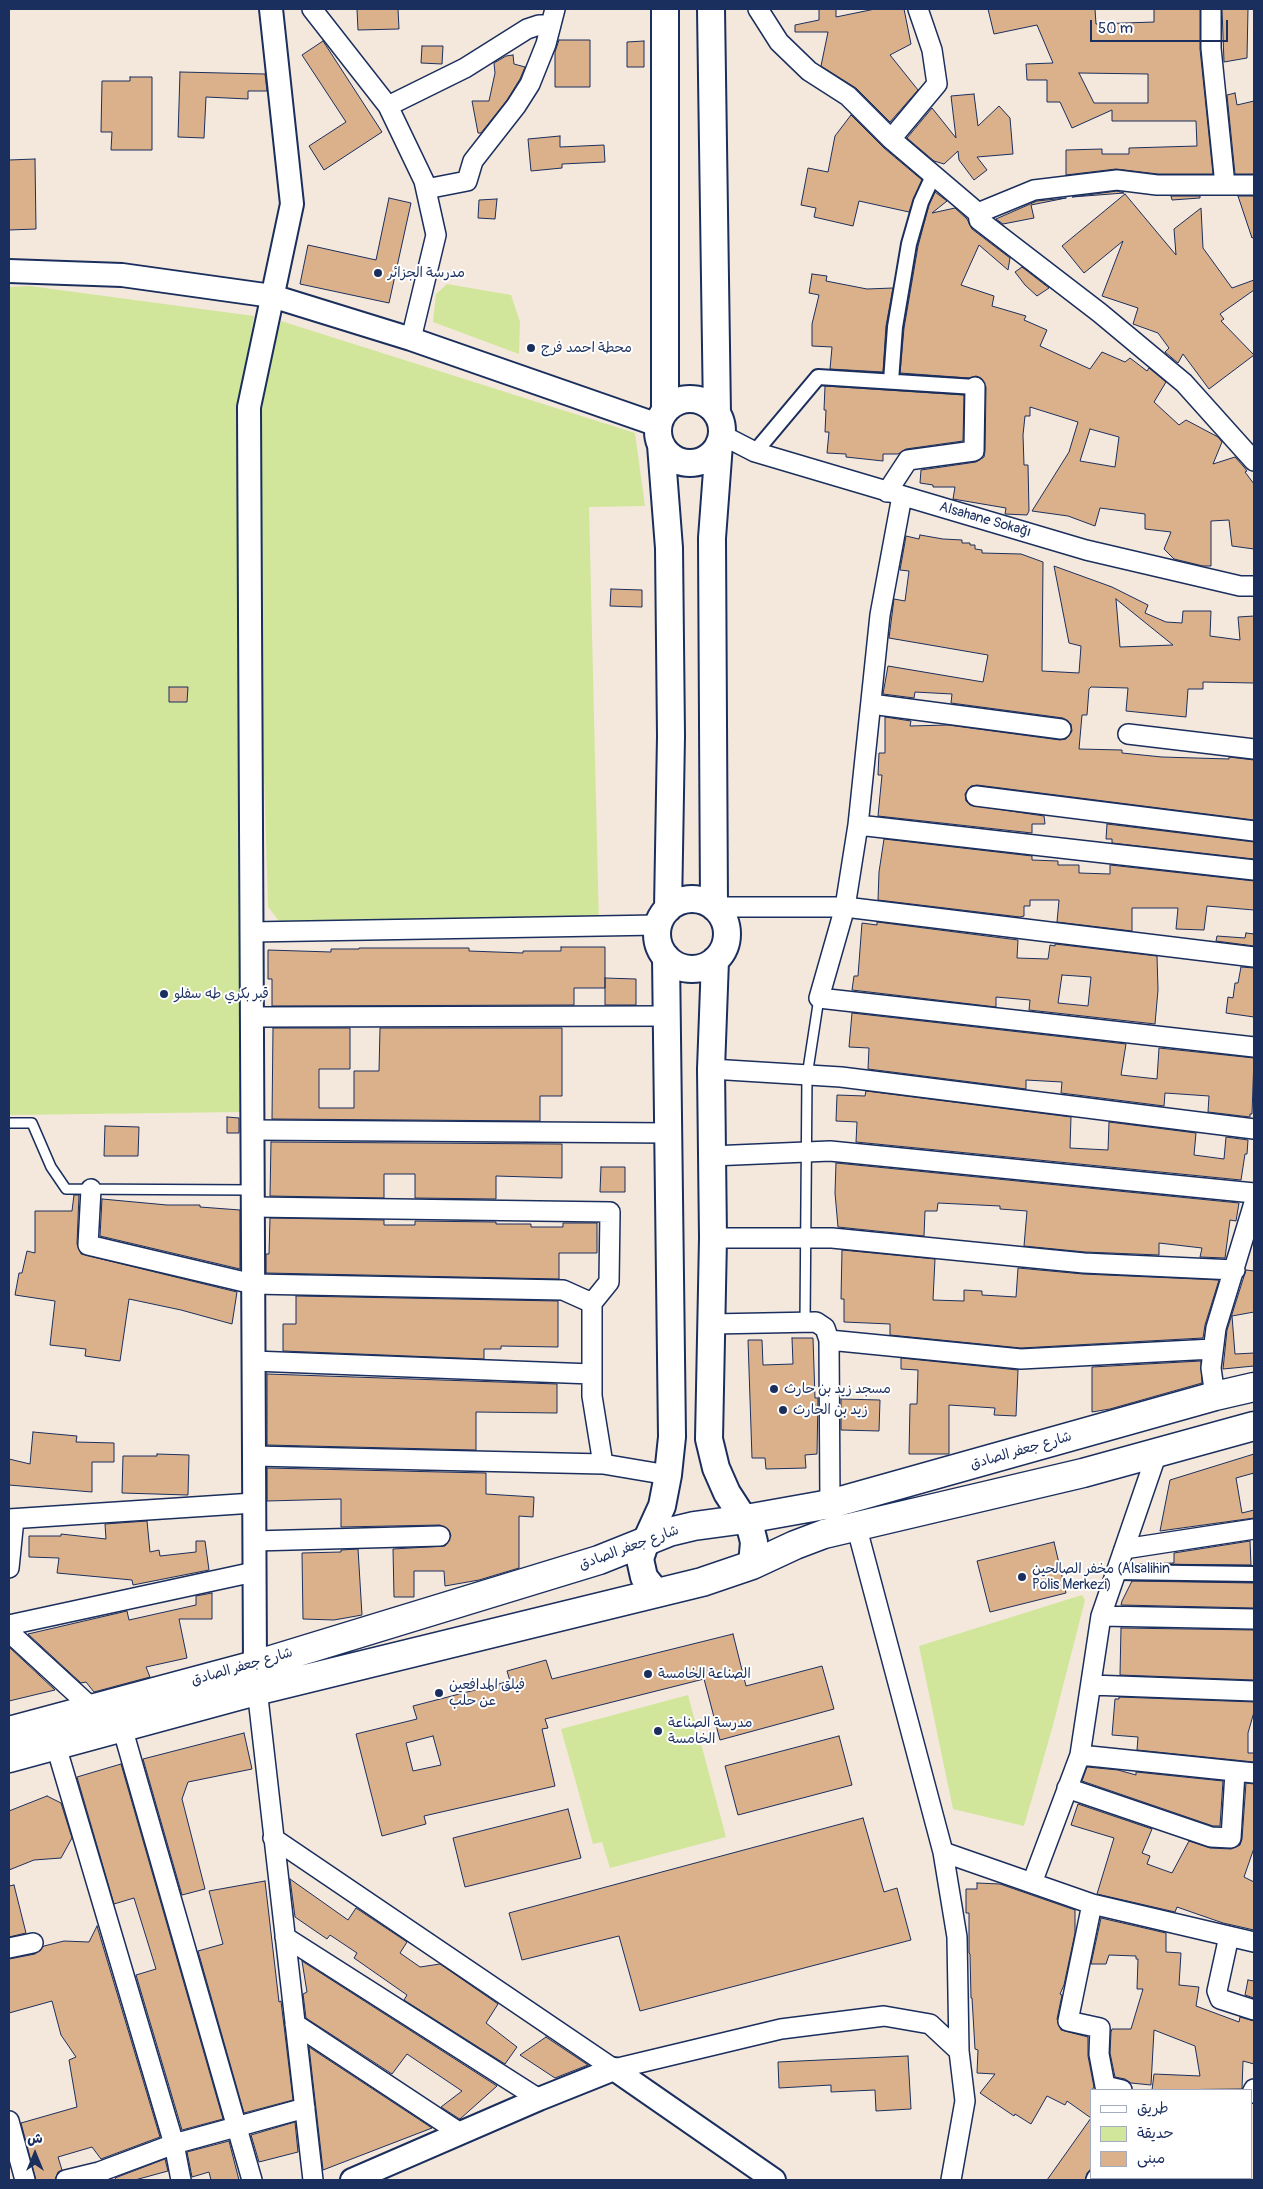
<!DOCTYPE html>
<html>
<head>
<meta charset="utf-8">
<style>
  body { margin:0 }
  #map { position:relative; width:1263px; height:2189px; overflow:hidden; background:#f4e8dc; font-family:Pangolin,"Playpen Sans Arabic",sans-serif }
  canvas { display:block }
  .frame { position:absolute; inset:0; border:10px solid #1b2f5e; pointer-events:none }
  .legend { position:absolute; left:1090px; top:2089px; width:162px; height:90px; box-sizing:border-box; background:#fff; border:1px solid #a4acbf; margin:0; padding:6px 9px; list-style:none; font-size:15px; color:#1b2f5e }
  .legend li { display:flex; align-items:center; gap:10px; height:25px }
  .legend b { width:25px; border:1px solid #a4acbf }
  .north { position:absolute; left:10px; top:2129px; width:50px; height:50px; -webkit-text-stroke:4px #fff; paint-order:stroke; rotate:0deg; font-size:14px; font-weight:700; line-height:20px; text-align:center; color:#1b2f5e }
  .north::after { content:''; display:block; margin:auto; width:18px; height:22px; background:#1b2f5e; clip-path:polygon(50% 0,100% 100%,50% 72%,0 100%) }
  .scale { position:absolute; left:1090px; top:20px; width:138px; height:22px; box-sizing:border-box; border:2px solid #1b2f5e; border-top:0; padding-left:6px; font-size:15px; line-height:18px; white-space:nowrap; color:#1b2f5e; -webkit-text-stroke:4px #fff; paint-order:stroke }
</style>
</head>
<body>
<div id="map">
<canvas width="1263" height="2189"></canvas>
<div class="frame"></div>
<ul class="legend">
<li><b style="height:6px;background:#fff"></b>طريق</li>
<li><b style="height:14px;background:#d1e69b"></b>حديقة</li>
<li><b style="height:14px;background:#dbb18b"></b>مبنى</li>
</ul>
<div class="north">ش</div>
<div class="scale">50 m</div>
</div>
<script>
const g = document.querySelector('canvas').getContext('2d');
g.lineJoin = 'round';
function fill(path, color) {
  g.fillStyle = color;
  g.fill(path, 'evenodd');
}
function poly(rows) {
  const path = new Path2D();
  for (const r of rows) {
    if (r.length === 3) {
      path.moveTo(r[0] + r[2], r[1]);
      path.arc(r[0], r[1], r[2], 0, 2 * Math.PI);
      continue;
    }
    path.moveTo(r[0], r[1]);
    for (let i = 2; i < r.length; i += 2) path.lineTo(r[i], r[i + 1]);
  }
  return path;
}
function stroke(path, color, width, dash) {
  g.strokeStyle = color;
  g.lineWidth = width;
  g.lineCap = dash ? 'butt' : 'round';
  g.setLineDash(dash || []);
  g.stroke(path);
}
function write(font, color, halo, rows, align = 'center') {
  g.font = font + ' Pangolin,"Playpen Sans Arabic",sans-serif';
  g.lineWidth = 4;
  g.setLineDash([]);
  g.textBaseline = 'middle';
  g.strokeStyle = halo;
  g.fillStyle = color;
  for (const [text, x, y, turn = 0] of rows) {
    g.save();
    g.translate(x, y);
    g.rotate((+turn || 0) * Math.PI / 180);
    g.textAlign = isNaN(turn) ? turn : align;
    if (halo) g.strokeText(text, 0, 0);
    g.fillText(text, 0, 0);
    g.restore();
  }
}
fill(poly([
  [447,284,511,295,520,322,519,354,433,322,436,294],
  [30,286,254,316,245,378,240,714,241,1112,9,1115,9,287],
  [281,321,635,433,645,506,589,507,599,925,297,923,279,921,268,907,260,642,262,409,270,357],
  [1082,1595,1085,1600,1052,1729,1024,1826,953,1809,919,1646],
  [688,1695,726,1837,610,1868,602,1842,593,1844,561,1729]
]), '#d1e69b');
const building = poly([
  [357,9,398,9,399,29,358,30,357,9],
  [819,9,836,9,836,17,875,9,904,9,911,44,890,55,918,90,890,122,856,88,821,66,828,32,795,32,795,25,819,20,819,9],
  [988,9,1095,9,1096,24,1154,22,1154,9,1200,9,1200,49,1213,174,1158,174,1116,169,1066,175,1066,150,1102,149,1102,154,1129,154,1129,148,1197,146,1196,121,1112,121,1112,110,1072,128,1060,102,1047,102,1047,80,1027,80,1026,64,1053,63,1037,25,994,34,988,9],
  [1079,73,1148,74,1148,103,1094,103,1079,73],
  [1222,9,1248,9,1247,58,1224,62,1222,9],
  [559,40,590,40,590,87,555,87,555,52,559,40],
  [323,41,382,132,324,170,309,146,346,122,302,55,323,41],
  [644,41,644,67,627,67,627,42,644,41],
  [422,46,443,46,442,64,421,63,422,46],
  [513,55,514,64,525,67,520,79,507,100,481,133,478,133,472,101,489,101,495,73,494,63,506,56,513,55],
  [180,72,265,74,267,91,248,91,248,99,206,97,204,138,178,137,180,72],
  [130,77,152,77,152,150,111,150,112,132,101,132,102,81,130,81,130,77],
  [1235,93,1237,105,1254,101,1254,174,1235,174,1227,95,1235,93],
  [974,94,978,126,999,106,1010,118,1013,154,977,157,987,170,974,180,959,160,958,151,944,164,934,161,907,138,932,108,956,138,951,96,974,94],
  [851,115,884,148,922,180,909,212,859,201,853,226,814,217,816,208,801,205,808,168,828,172,835,136,851,115],
  [560,136,560,147,604,145,605,162,562,164,562,168,531,171,528,139,560,136],
  [35,159,36,229,9,230,9,160,35,159],
  [1117,191,1124,193,1072,197,1117,191],
  [935,192,947,201,932,213,955,208,967,219,972,229,1010,258,1008,270,979,245,961,285,994,296,992,306,1026,316,1024,320,1047,330,1040,346,1090,369,1102,352,1125,362,1130,358,1147,371,1149,368,1166,382,1154,402,1179,425,1186,420,1218,437,1222,442,1213,464,1235,457,1244,467,1247,471,1245,472,1254,484,1254,549,1232,546,1229,520,1211,521,1211,566,1203,566,1174,559,1164,549,1171,532,1145,529,1145,514,1100,508,1095,526,1068,516,1032,511,1069,452,1078,422,1030,407,1030,416,1025,416,1023,435,1024,465,1028,465,1029,511,1027,515,1005,514,1006,508,953,499,955,487,933,487,933,485,920,483,921,470,976,462,984,457,985,451,986,387,981,378,976,376,969,378,900,373,904,328,918,246,929,205,935,192],
  [1090,429,1119,437,1115,467,1080,461,1090,429],
  [1125,194,1176,255,1174,229,1201,208,1203,248,1232,288,1254,280,1254,290,1220,314,1224,319,1221,321,1254,355,1209,389,1183,354,1178,363,1165,352,1169,348,1158,333,1133,324,1138,308,1102,296,1123,241,1084,273,1062,246,1125,194],
  [1171,196,1200,196,1200,198,1172,200,1171,196],
  [1238,196,1254,196,1254,237,1252,238,1238,196],
  [389,198,411,203,389,303,300,284,308,245,376,260,389,198],
  [1066,198,1031,205,1034,218,1003,224,996,219,1037,201,1066,198],
  [497,199,495,219,478,218,479,200,497,199],
  [1022,267,1049,288,1037,296,1025,285,1015,272,1022,267],
  [812,274,827,276,826,281,867,289,893,288,886,326,883,372,830,369,832,347,812,346,812,324,819,295,809,293,812,274],
  [825,386,964,395,963,441,906,449,898,454,883,454,883,461,846,457,846,454,827,453,829,432,825,432,826,410,824,410,825,386],
  [920,535,943,539,962,540,962,543,970,543,970,545,975,545,975,549,982,550,982,553,1021,554,1043,562,1042,671,1079,673,1081,646,1069,643,1054,566,1112,587,1148,605,1145,613,1166,622,1182,623,1183,611,1211,611,1210,636,1240,640,1238,617,1254,616,1254,683,1203,682,1203,689,1188,689,1186,717,1126,711,1128,688,1091,687,1089,689,1087,715,1082,715,1079,749,1122,750,1122,753,1162,757,1229,759,1229,757,1254,760,1254,820,977,785,971,786,965,794,966,801,970,805,1044,816,1045,824,1032,824,1032,833,878,816,882,775,878,775,879,753,885,753,885,717,911,721,910,726,948,725,1060,740,1066,739,1072,731,1071,724,1063,718,951,703,952,694,915,692,914,698,883,694,888,666,983,682,988,655,889,638,894,599,905,601,909,571,900,570,906,536,919,539,920,535],
  [1116,599,1142,620,1173,645,1120,647,1116,599],
  [611,589,642,590,642,607,610,606,611,589],
  [169,687,188,687,187,702,169,702,169,687],
  [1107,824,1254,842,1254,859,1112,843,1112,839,1106,839,1107,824],
  [884,839,1032,856,1032,860,1058,861,1058,865,1079,865,1079,873,1110,874,1110,865,1254,881,1254,910,1207,906,1204,930,1176,929,1178,908,1132,908,1132,931,1057,922,1059,900,1030,900,1030,906,1024,906,1024,916,1020,917,878,900,879,872,884,839],
  [877,922,1018,940,1017,958,1048,959,1050,945,1055,946,1055,944,1157,956,1158,990,1155,1024,1029,1010,1030,1000,996,997,996,1007,852,990,854,976,858,976,862,923,877,925,877,922],
  [1062,975,1091,977,1088,1006,1058,1003,1062,975],
  [1246,933,1254,934,1254,946,1216,941,1217,936,1245,938,1246,933],
  [561,947,605,947,605,988,574,988,574,1005,272,1006,272,979,268,979,268,950,331,952,331,949,359,949,359,948,469,948,469,951,523,953,523,951,561,951,561,947],
  [1241,967,1254,968,1254,1017,1226,1013,1228,997,1233,998,1235,983,1238,983,1241,967],
  [605,978,636,979,636,1005,605,1005,605,978],
  [852,1013,1126,1044,1121,1075,1157,1079,1159,1048,1254,1058,1252,1114,1250,1114,1250,1117,1208,1112,1209,1096,1165,1093,1164,1106,1061,1093,1062,1082,1026,1080,1026,1089,868,1069,869,1048,849,1047,852,1013],
  [273,1028,350,1028,350,1069,319,1069,319,1108,354,1108,354,1071,379,1071,380,1028,562,1028,562,1096,540,1096,540,1121,272,1119,273,1028],
  [866,1091,1071,1117,1070,1148,1108,1150,1109,1122,1196,1133,1194,1155,1224,1159,1226,1137,1248,1140,1247,1154,1245,1154,1241,1180,856,1142,857,1122,836,1121,837,1095,865,1096,866,1091],
  [227,1117,239,1118,239,1133,227,1133,227,1117],
  [105,1126,139,1127,138,1156,104,1156,105,1126],
  [271,1142,562,1144,562,1178,496,1176,496,1199,415,1198,415,1174,384,1174,384,1198,270,1196,271,1142],
  [836,1163,1239,1203,1236,1221,1230,1220,1225,1258,1200,1257,1202,1248,1159,1243,1159,1255,1085,1252,1024,1246,1027,1211,1000,1209,1000,1206,938,1203,937,1211,925,1211,924,1236,838,1227,835,1193,836,1163],
  [601,1167,625,1167,625,1192,600,1192,601,1167],
  [74,1195,79,1195,77,1244,81,1254,237,1292,232,1324,181,1310,129,1299,120,1361,85,1356,86,1349,50,1345,55,1301,15,1295,19,1273,22,1273,27,1251,35,1253,35,1211,72,1211,74,1195],
  [102,1199,167,1205,200,1205,200,1207,240,1210,240,1269,100,1236,102,1199],
  [270,1218,384,1220,384,1225,415,1225,415,1221,496,1222,496,1224,531,1224,531,1227,563,1227,563,1223,597,1223,597,1253,559,1253,559,1279,266,1273,266,1254,269,1254,270,1218],
  [842,1250,935,1259,933,1300,964,1301,964,1290,982,1291,982,1295,1016,1297,1018,1268,1083,1274,1219,1280,1205,1325,1203,1338,1021,1348,890,1335,890,1324,844,1322,844,1299,841,1299,842,1250],
  [1246,1270,1254,1271,1254,1312,1232,1316,1235,1354,1254,1353,1254,1366,1223,1369,1227,1330,1246,1270],
  [296,1296,558,1301,558,1347,501,1346,501,1349,484,1349,484,1359,283,1351,283,1324,296,1324,296,1296],
  [792,1338,813,1338,815,1398,818,1398,817,1454,805,1455,806,1468,766,1469,765,1458,752,1458,748,1340,762,1340,763,1365,793,1364,792,1338],
  [901,1358,1018,1370,1016,1416,994,1415,995,1408,949,1405,949,1454,909,1454,910,1404,917,1404,918,1370,901,1369,901,1358],
  [1201,1361,1202,1383,1110,1409,1092,1412,1092,1367,1201,1361],
  [267,1374,557,1384,557,1413,476,1412,476,1450,267,1445,267,1374],
  [841,1399,880,1400,879,1431,841,1430,841,1399],
  [33,1432,77,1436,76,1442,114,1443,114,1462,92,1462,92,1492,9,1485,9,1459,30,1464,33,1432],
  [157,1454,189,1455,188,1495,122,1493,123,1456,157,1456,157,1454],
  [1254,1454,1254,1473,1236,1478,1242,1513,1254,1510,1254,1518,1160,1531,1170,1480,1254,1454],
  [267,1468,486,1473,486,1494,534,1497,533,1517,519,1516,519,1568,479,1580,445,1586,444,1571,414,1571,414,1597,394,1597,393,1549,445,1546,451,1536,449,1530,440,1525,341,1527,341,1499,267,1501,267,1468],
  [147,1521,150,1552,159,1550,160,1556,196,1552,196,1541,205,1541,209,1570,133,1585,132,1580,57,1573,59,1558,29,1557,29,1536,61,1536,61,1534,106,1539,105,1524,147,1521],
  [1250,1541,1251,1565,1141,1564,1174,1563,1174,1553,1250,1541],
  [1054,1542,1066,1593,990,1612,977,1561,1054,1542],
  [358,1549,362,1615,334,1620,303,1619,302,1553,341,1552,341,1550,358,1549],
  [1132,1581,1254,1583,1254,1608,1121,1605,1122,1601,1132,1581],
  [212,1593,212,1619,179,1619,187,1658,146,1667,150,1677,94,1692,86,1682,81,1683,28,1634,127,1611,129,1620,196,1605,196,1596,212,1593],
  [1121,1628,1254,1630,1254,1680,1120,1675,1121,1628],
  [733,1634,746,1686,822,1666,834,1709,720,1740,704,1679,545,1719,548,1728,542,1729,555,1786,424,1816,426,1824,382,1836,356,1734,417,1719,413,1706,510,1681,507,1671,546,1660,552,1679,733,1634],
  [433,1736,441,1765,413,1771,406,1743,433,1736],
  [9,1647,55,1690,9,1701,9,1647],
  [1119,1697,1254,1702,1254,1712,1248,1733,1248,1753,1254,1753,1254,1762,1137,1750,1138,1737,1112,1735,1115,1699,1119,1699,1119,1697],
  [244,1733,252,1769,188,1782,182,1799,205,1889,182,1895,143,1759,244,1733],
  [839,1736,852,1785,738,1815,725,1766,839,1736],
  [121,1764,223,2119,182,2130,136,1975,156,1969,134,1898,114,1904,77,1777,121,1764],
  [1087,1767,1118,1770,1136,1775,1136,1772,1223,1781,1220,1826,1213,1826,1082,1781,1087,1767],
  [1246,1783,1254,1784,1254,1848,1244,1877,1254,1882,1254,1930,1223,1923,1177,1907,1175,1912,1097,1894,1114,1838,1071,1825,1078,1804,1152,1829,1142,1853,1150,1856,1147,1864,1172,1873,1189,1841,1210,1848,1231,1849,1240,1845,1242,1839,1246,1783],
  [47,1796,61,1803,72,1838,61,1858,34,1860,9,1870,9,1811,47,1796],
  [568,1809,581,1858,465,1887,453,1838,568,1809],
  [863,1818,884,1892,897,1888,911,1940,640,2011,619,1936,522,1960,509,1913,863,1818],
  [290,1879,348,1920,356,1908,407,1942,400,1953,420,1967,440,1964,498,2004,486,2023,517,2047,505,2064,404,2000,407,1995,354,1958,357,1953,330,1935,327,1939,295,1917,290,1879],
  [265,1881,279,2002,281,2001,293,2100,244,2113,198,1951,223,1944,209,1891,265,1881],
  [977,1883,1000,1884,1075,1910,1075,1933,1064,1985,1060,1994,1062,1995,1057,2019,1061,2030,1088,2037,1088,2056,1094,2087,1092,2090,1092,2168,1087,2173,1085,2180,1047,2180,1091,2118,1067,2101,1065,2105,1047,2096,1031,2124,1015,2114,1014,2116,980,2093,995,2074,977,2073,978,2050,975,2049,972,1998,971,1998,970,1954,969,1953,969,1913,966,1913,966,1889,977,1889,977,1883],
  [14,1885,26,1933,9,1937,9,1886,14,1885],
  [1101,1918,1166,1933,1166,1952,1181,1953,1179,1985,1199,1987,1196,2006,1239,2022,1240,2017,1254,2021,1254,2064,1243,2061,1242,2089,1152,2090,1154,2074,1200,2076,1195,2046,1154,2030,1151,2085,1131,2083,1125,2079,1115,2077,1110,2053,1111,2032,1112,2029,1131,2029,1143,1989,1137,1989,1138,1959,1136,1959,1136,1956,1109,1955,1106,1964,1091,1964,1101,1918],
  [97,1926,160,2137,101,2159,92,2147,58,2157,62,2170,58,2172,55,2180,36,2180,21,2123,77,2107,69,2060,76,2057,61,2035,52,2001,9,2013,9,1959,35,1954,44,1946,64,1941,89,1942,97,1926],
  [302,1961,497,2086,460,2119,458,2118,441,2107,462,2091,407,2054,392,2074,306,2018,303,1994,307,1992,302,1961],
  [1248,1980,1254,1981,1254,1998,1245,1995,1248,1980],
  [546,2037,588,2065,555,2078,520,2055,546,2037],
  [309,2047,432,2128,323,2170,309,2047],
  [908,2056,911,2109,876,2111,875,2090,831,2092,831,2085,779,2088,778,2062,908,2056],
  [295,2122,298,2152,259,2162,251,2135,295,2122],
  [229,2141,239,2180,211,2180,209,2172,192,2177,187,2152,229,2141],
  [165,2159,168,2171,135,2180,116,2180,115,2178,165,2159]
]);
fill(building, '#dbb18b');
stroke(building, '#1b2f5e', 1);
const service = poly([
  [9,1123,32,1123,51,1167,66,1189,252,1190],
  [805,1323,807,1076,819,998]
]);
const pedestrian = poly([
  [891,381,895,327,909,244,921,202,933,176],
  [755,452,818,377,975,387],
  [1116,1572,1254,1574]
]);
const minor = poly([
  [312,9,388,106,424,181,436,235,411,339],
  [758,9,779,42,809,71,848,96,891,139,978,213,979,220,1100,313,1184,383,1254,461],
  [1211,9,1211,48,1225,185],
  [388,106,465,68,527,29,539,25,551,25],
  [891,139,937,84,932,50,918,9],
  [426,189,467,181,473,161,516,106,530,84,546,44,555,9],
  [978,213,1034,190,1117,180,1157,185,1254,185],
  [722,435,755,452,1086,550,1240,586,1254,586],
  [887,492,908,460,974,451,975,387],
  [871,704,1061,729],
  [1128,734,1254,749],
  [976,796,1254,831],
  [858,825,1254,870],
  [714,907,845,907,858,825,880,615,902,496],
  [251,932,658,925],
  [1254,957,845,907,819,998,1254,1047],
  [252,1017,668,1016],
  [711,1069,841,1077,1254,1129],
  [252,1130,669,1133],
  [711,1156,830,1151,1254,1193],
  [91,1189,88,1245,253,1284,563,1290,592,1303,592,1396,603,1464],
  [253,1207,610,1212,609,1282,592,1303],
  [713,1238,832,1238,1084,1263,1235,1270],
  [712,1324,816,1322,825,1328,829,1340],
  [253,1361,592,1374],
  [1215,1396,1211,1368,1216,1328,1254,1203],
  [254,1456,603,1464,668,1475],
  [830,1504,829,1340,1021,1359,1213,1349],
  [9,1519,254,1503],
  [856,1525,943,1852,957,1937,959,2051,965,2101,951,2180],
  [254,1541,440,1536],
  [1124,1549,1254,1529],
  [9,1568,14,1519],
  [1101,1616,1254,1619],
  [9,1625,254,1572],
  [9,1632,92,1708],
  [256,1680,313,2180],
  [1091,1685,1254,1691],
  [122,1727,252,2180],
  [56,1746,174,2144,181,2180],
  [1080,1755,1254,1773],
  [1067,1788,1211,1837,1231,1838,1235,1772],
  [273,1838,614,2069,781,2029,884,2016,930,2024,959,2051],
  [943,1852,1092,1904,1254,1942],
  [1032,1883,1080,1755,1101,1616,1157,1453],
  [1092,1904,1068,2021,1100,2028,1099,2054,1105,2086,1122,2090],
  [1229,1936,1217,1991,1220,1999,1254,2010],
  [285,1937,539,2099],
  [9,1948,33,1943],
  [295,2024,460,2133],
  [1252,2093,1254,2089],
  [9,2121,25,2180],
  [66,2180,99,2172,174,2144,305,2108],
  [1096,2180,1097,2178],
  [1204,2180,1205,2178]
]);
const tertiary = poly([
  [9,271,122,275,272,296,411,339,658,425],
  [255,1665,249,407,292,204,271,9],
  [352,2180,539,2099,614,2069,774,2180]
]);
const secondary = poly([
  [711,9,717,414],
  [690,431,32],
  [665,408,665,9],
  [661,445,669,548,671,736,668,909],
  [692,934,35],
  [714,907,712,538,719,444],
  [715,960,711,1069,713,1238,709,1439,716,1468,727,1493,751,1530,754,1542,752,1565],
  [656,1592,644,1577,640,1559,646,1541,662,1506,668,1475,672,1437,666,957]
]);
const primary = poly([
  [9,1731,255,1665,599,1560,669,1532,694,1526,746,1519,830,1504,1215,1396,1254,1387],
  [9,1758,256,1691,702,1582,752,1565,795,1545,824,1534,1083,1473,1254,1426]
]);
stroke(service, '#1b2f5e', 12);
stroke(pedestrian, '#1b2f5e', 18);
stroke(minor, '#1b2f5e', 22);
stroke(tertiary, '#1b2f5e', 26);
stroke(secondary, '#1b2f5e', 30);
stroke(primary, '#1b2f5e', 31);
stroke(service, '#fff', 9);
stroke(pedestrian, '#fff', 14);
stroke(minor, '#fff', 19);
stroke(tertiary, '#fff', 22);
stroke(secondary, '#fff', 26);
stroke(primary, '#fff', 28);
for (const [x, y, r, color] of [
  [378,273,5,"#1b2f5e"],
  [531,348,5,"#1b2f5e"],
  [164,994,5,"#1b2f5e"],
  [774,1389,5,"#1b2f5e"],
  [783,1410,5,"#1b2f5e"],
  [1022,1577,5,"#1b2f5e"],
  [648,1674,5,"#1b2f5e"],
  [439,1693,5,"#1b2f5e"],
  [658,1731,5,"#1b2f5e"]
]) {
  const dot = new Path2D();
  dot.arc(x, y, r, 0, 2 * Math.PI);
  g.fillStyle = color;
  g.fill(dot);
  stroke(dot, '#fff', 2);
}
write('14px', '#1b2f5e', '#fff', [
  ["مدرسة الجزائر",388,273],
  ["محطة احمد فرج",541,348],
  ["قبر بكري طه سفلو",174,994],
  ["مسجد زيد بن حارث",784,1389],
  ["زيد بن الحارث",793,1410],
  ["مخفر الصالحين (Alsalihin",1032,1569],
  ["Polis Merkezi)",1032,1585],
  ["الصناعة الخامسة",658,1674],
  ["فيلق المدافعين",449,1685],
  ["عن حلب",449,1701],
  ["مدرسة الصناعة",668,1723],
  ["الخامسة",668,1739]
], 'left');
write('14px', '#1b2f5e', '#fff', [
  ["Alsahane Sokağı",985,520,16],
  ["شارع جعفر الصادق",1021,1451,-16],
  ["شارع جعفر الصادق",629,1548,-20],
  ["شارع جعفر الصادق",242,1667,-16]
]);
</script>
</body>
</html>
